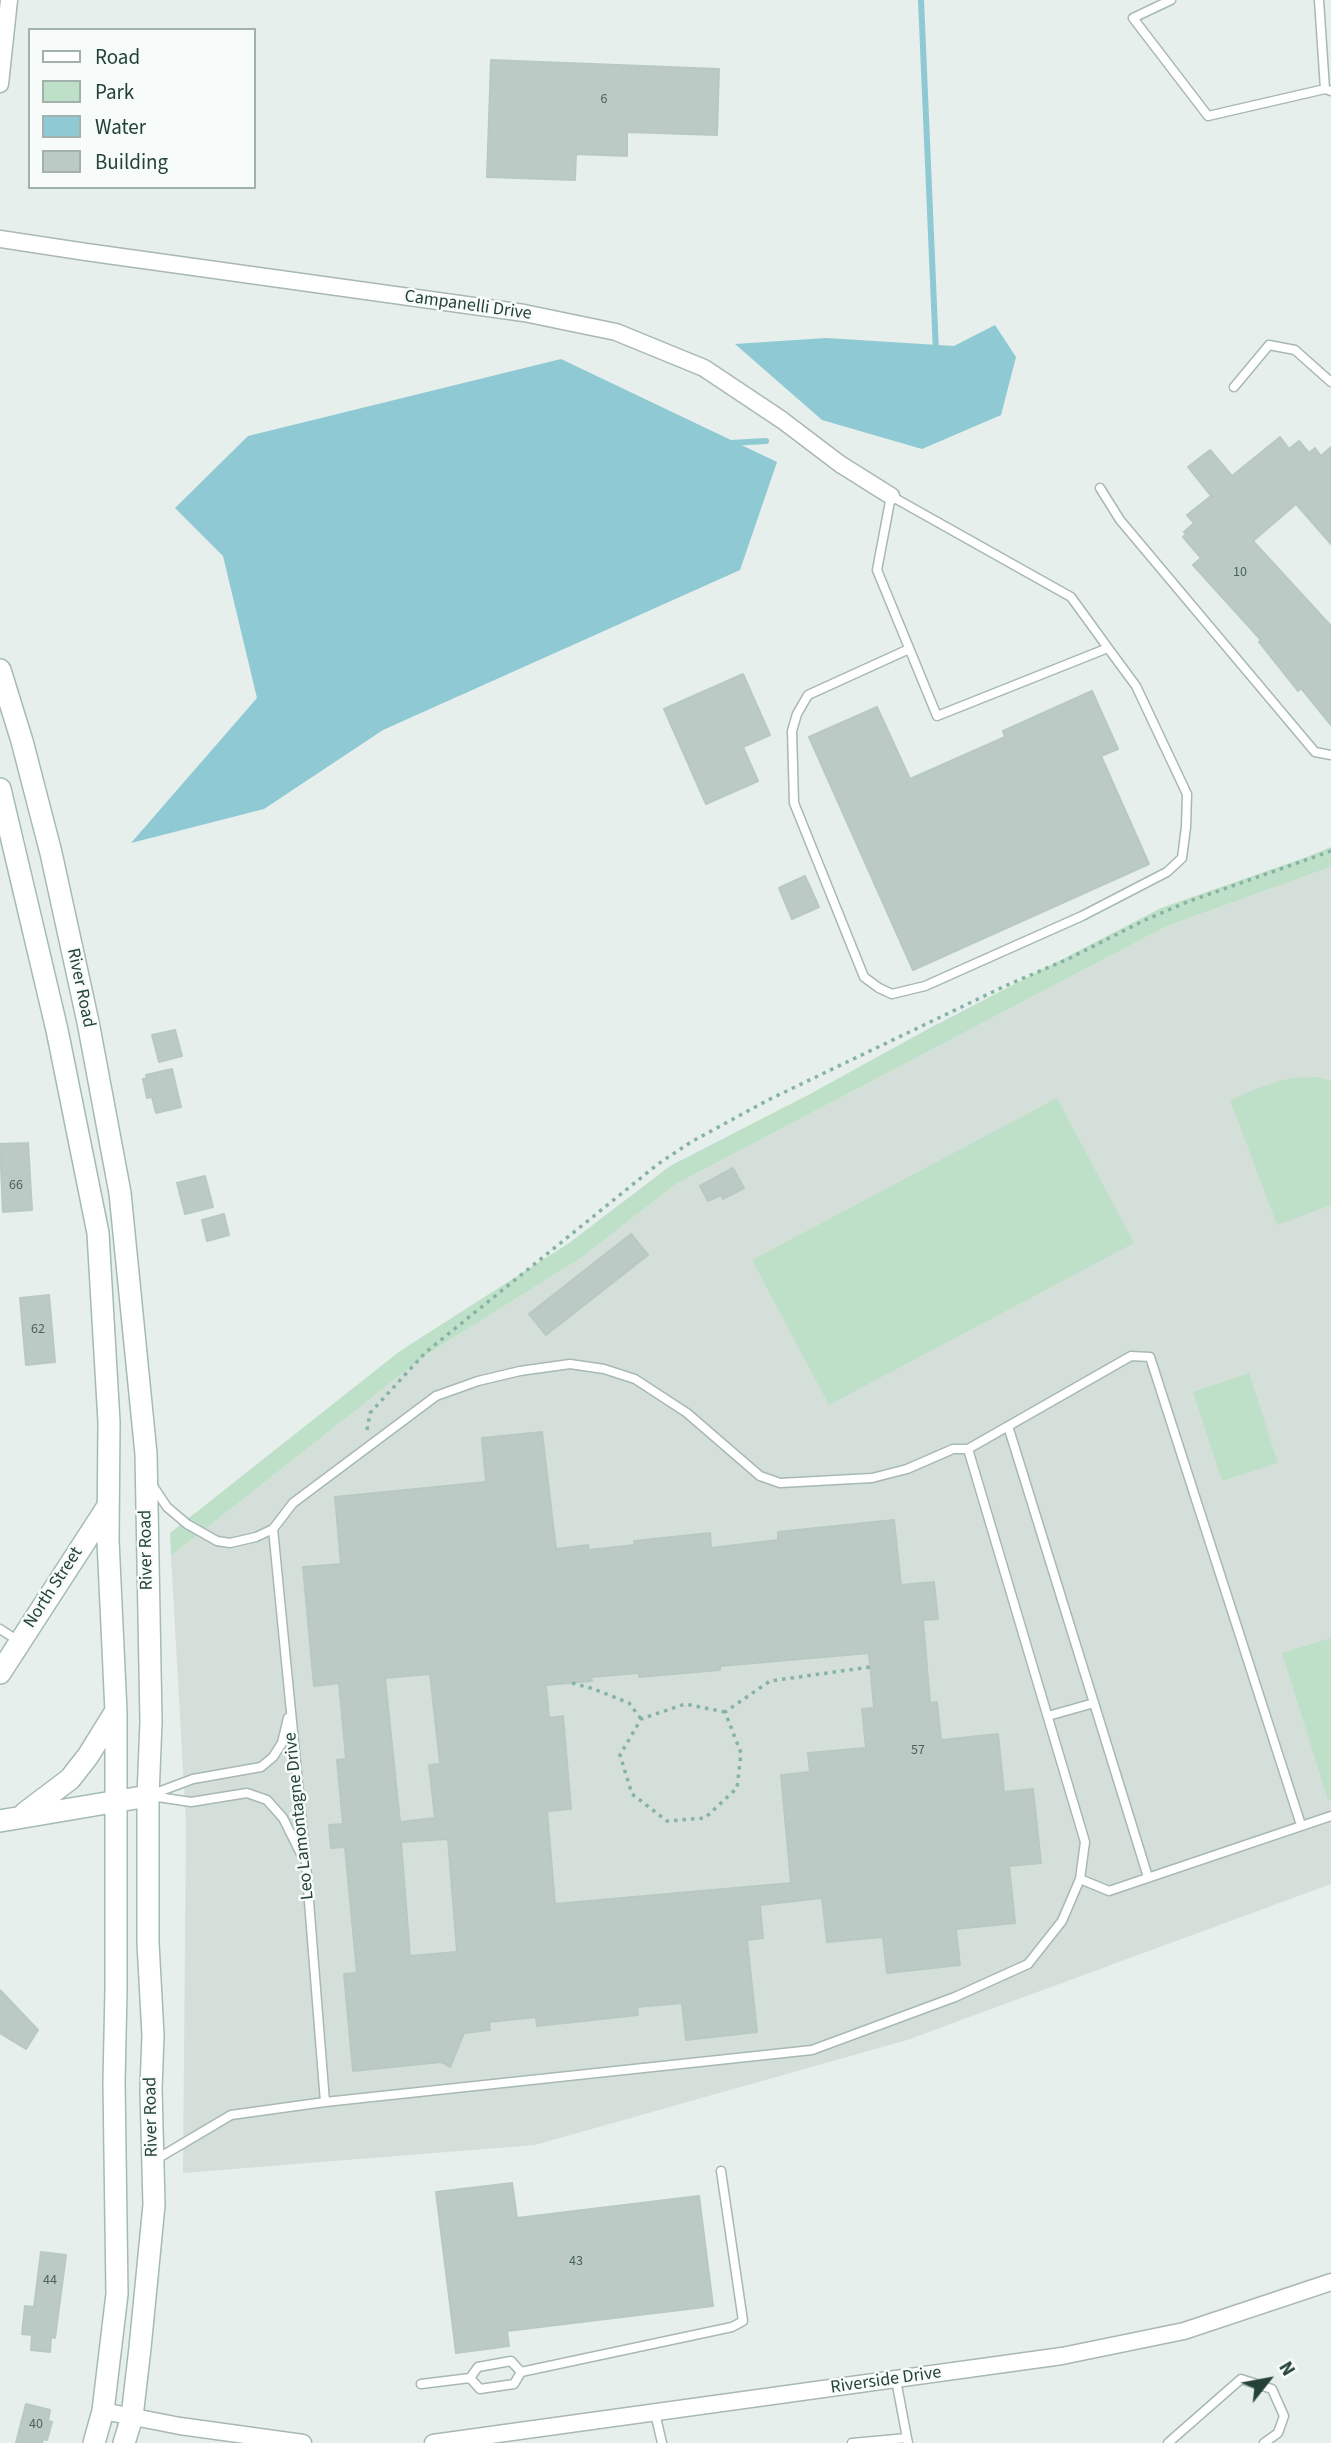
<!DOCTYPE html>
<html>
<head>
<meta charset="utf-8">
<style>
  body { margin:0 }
  #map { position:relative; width:1331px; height:2443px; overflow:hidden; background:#e6efeb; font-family:"Source Sans 3",sans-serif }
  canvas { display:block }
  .legend { position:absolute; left:28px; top:28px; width:228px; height:161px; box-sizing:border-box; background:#f7fbf9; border:2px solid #a3b1ad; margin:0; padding:9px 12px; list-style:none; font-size:21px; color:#24423a }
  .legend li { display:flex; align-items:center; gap:14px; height:35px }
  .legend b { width:35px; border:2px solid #a3b1ad }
  .north { position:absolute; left:1233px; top:2345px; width:70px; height:70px; -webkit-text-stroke:5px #f7fbf9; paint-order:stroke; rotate:59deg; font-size:19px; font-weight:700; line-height:28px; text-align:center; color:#24423a }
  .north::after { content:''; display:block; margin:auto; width:24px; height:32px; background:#24423a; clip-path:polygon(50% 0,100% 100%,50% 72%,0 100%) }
</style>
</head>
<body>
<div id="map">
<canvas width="1331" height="2443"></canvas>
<ul class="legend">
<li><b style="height:9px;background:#fff"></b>Road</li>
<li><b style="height:19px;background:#bfe0c8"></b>Park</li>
<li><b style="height:19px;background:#8ec9d4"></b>Water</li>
<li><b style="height:19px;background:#bbcac4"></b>Building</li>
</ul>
<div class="north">N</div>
</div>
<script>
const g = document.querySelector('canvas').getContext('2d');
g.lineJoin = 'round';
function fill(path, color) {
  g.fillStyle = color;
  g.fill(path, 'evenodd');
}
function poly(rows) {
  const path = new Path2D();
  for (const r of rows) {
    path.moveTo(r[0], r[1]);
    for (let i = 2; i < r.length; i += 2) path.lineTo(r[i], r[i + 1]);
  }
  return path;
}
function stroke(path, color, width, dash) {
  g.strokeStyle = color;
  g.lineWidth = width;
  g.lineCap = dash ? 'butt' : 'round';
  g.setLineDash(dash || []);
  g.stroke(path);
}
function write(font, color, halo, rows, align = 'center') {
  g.font = font + ' "Source Sans 3",sans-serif';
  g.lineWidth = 5;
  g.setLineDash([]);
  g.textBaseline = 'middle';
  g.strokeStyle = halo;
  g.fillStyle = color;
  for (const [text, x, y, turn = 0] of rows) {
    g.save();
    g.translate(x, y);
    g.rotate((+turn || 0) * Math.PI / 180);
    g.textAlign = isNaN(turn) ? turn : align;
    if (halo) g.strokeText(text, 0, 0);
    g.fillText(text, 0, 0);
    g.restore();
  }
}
fill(poly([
  [1331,867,1331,1884,907,2040,535,2145,183,2173,186,1823,171,1556,426,1355,581,1258,676,1184,1167,926]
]), '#d4dfda');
fill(poly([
  [1331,847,1331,867,1167,926,676,1184,581,1258,426,1355,171,1556,170,1533,400,1351,569,1243,670,1166,810,1094,928,1029,1161,908,1304,858],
  [1318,1077,1331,1081,1331,1205,1277,1225,1230,1100,1258,1088,1290,1078],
  [1057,1098,1134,1243,829,1405,752,1260],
  [1249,1373,1278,1463,1222,1481,1193,1392],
  [1331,1638,1331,1799,1328,1800,1282,1653]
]), '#bfe0c8');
fill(poly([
  [995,325,1016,357,1001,415,922,449,822,420,735,344,826,338,954,346],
  [561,359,777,462,740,570,383,730,264,809,131,843,257,698,223,556,175,508,248,436]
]), '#8ec9d4');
stroke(poly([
  [921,0,936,352],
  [731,443,766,441]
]), '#8ec9d4', 6);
const building = poly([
  [491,60,719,69,717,135,627,132,627,156,576,154,575,180,487,177,491,60],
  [1280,437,1289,449,1299,441,1309,453,1315,448,1321,456,1331,447,1331,544,1296,504,1253,541,1331,626,1331,725,1301,688,1298,691,1259,642,1261,640,1193,565,1201,558,1183,537,1186,534,1184,532,1194,523,1187,515,1211,496,1188,467,1210,450,1232,476,1280,437],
  [743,674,770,735,743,747,758,781,706,804,664,709,743,674],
  [1092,691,1118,749,1101,756,1149,864,913,970,809,737,877,707,910,779,1005,737,1003,731,1092,691],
  [805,876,819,907,792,919,779,888,805,876],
  [175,1030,182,1056,159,1062,152,1035,175,1030],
  [172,1069,181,1107,156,1113,152,1097,147,1098,143,1079,147,1078,146,1075,172,1069],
  [28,1143,32,1210,3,1212,0,1144,28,1143],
  [733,1168,744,1188,723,1199,721,1195,708,1201,700,1186,733,1168],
  [205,1176,213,1207,185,1214,177,1183,205,1176],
  [224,1214,229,1235,207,1241,202,1220,224,1214],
  [631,1234,648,1255,546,1335,529,1314,631,1234],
  [49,1295,55,1362,26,1365,20,1298,49,1295],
  [542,1432,556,1549,588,1545,589,1550,635,1545,634,1541,710,1533,711,1548,778,1540,778,1532,894,1520,901,1585,934,1582,938,1619,923,1620,930,1703,937,1702,941,1740,998,1734,1004,1792,1033,1789,1041,1863,1009,1866,1015,1923,956,1929,960,1965,887,1973,883,1937,827,1942,822,1898,760,1905,763,1938,747,1940,757,2032,686,2040,682,2003,637,2007,638,2015,537,2026,536,2017,489,2022,490,2030,464,2033,450,2067,441,2062,353,2071,344,1974,357,1973,345,1847,331,1848,329,1825,343,1824,337,1760,346,1759,339,1683,314,1686,303,1567,341,1564,335,1497,486,1482,482,1438,542,1432],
  [869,1653,874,1708,862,1709,866,1748,808,1753,810,1772,781,1775,791,1883,555,1904,547,1811,571,1809,563,1716,549,1718,546,1685,592,1681,591,1677,639,1673,639,1677,720,1670,720,1666,869,1653],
  [430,1674,440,1764,429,1765,435,1818,400,1822,385,1678,430,1674],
  [448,1839,457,1952,410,1956,401,1842,448,1839],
  [0,1990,38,2030,26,2049,0,2033,0,1990],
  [512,2183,517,2218,699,2196,713,2306,507,2331,509,2346,456,2353,436,2192,512,2183],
  [41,2252,66,2255,55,2338,51,2337,50,2352,31,2350,32,2335,22,2334,25,2306,34,2307,41,2252],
  [26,2404,50,2410,48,2421,52,2422,47,2440,43,2439,42,2443,16,2443,26,2404]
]);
fill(building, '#bbcac4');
stroke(building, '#b8c9c2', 2);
const service = poly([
  [1171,0,1133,18,1208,116,1325,89,1331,91],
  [1319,0,1325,89],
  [1234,387,1269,345,1295,350,1331,382],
  [1100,488,1120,520,1315,752,1331,755],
  [891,496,1071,597,1108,648,937,716,877,570,891,496],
  [909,649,808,695,797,714,792,731,794,803,864,977,879,988,892,994,925,986,1082,916,1167,872,1182,858,1186,827,1187,794,1136,686,1108,648],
  [1008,1426,1148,1877],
  [968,1449,1131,1356,1150,1357,1301,1825],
  [151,1483,167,1507,187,1524,217,1541,230,1543,256,1537,273,1529,293,1503,436,1396,478,1381,520,1371,570,1364,604,1369,635,1379,687,1413,760,1476,780,1483,872,1478,907,1469,953,1449,968,1449,1085,1842,1080,1879,1062,1921,1028,1964,955,1997,812,2050,325,2102,231,2115,155,2160],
  [273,1529,306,1864,325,2102],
  [0,1629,20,1642],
  [1048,1716,1094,1703],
  [150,1795,193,1779,261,1767,273,1757,282,1743,288,1718],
  [151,1796,191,1802,247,1793,267,1800,283,1818,301,1854],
  [1080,1879,1109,1891,1331,1816],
  [521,2372,732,2327,743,2321,721,2171],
  [896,2380,907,2438],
  [421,2384,470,2378,478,2367,511,2361,521,2372,514,2384,480,2389,470,2378],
  [655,2413,662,2443],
  [852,2443,907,2438,908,2443],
  [1168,2443,1241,2379,1272,2389,1284,2416,1278,2433,1264,2443]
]);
const minor = poly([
  [0,84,9,0],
  [0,239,86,252,524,313,616,332,704,368,782,420,840,464,891,496],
  [103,2411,180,2426,303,2443],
  [433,2443,1062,2356,1184,2331,1331,2282]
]);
const secondary = poly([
  [0,670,22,741,51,853,88,1022,120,1193,146,1454,151,1722,148,1796,148,1943,153,2035,151,2089,154,2205,140,2348,132,2417,124,2443],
  [0,789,57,1030,98,1233,109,1422,108,1540,116,1712,116,1990,114,2082,117,2294,103,2411,94,2443],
  [0,1673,108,1506],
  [25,1813,70,1779,88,1756,114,1714],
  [0,1821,148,1796]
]);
stroke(service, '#a8b8b2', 11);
stroke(minor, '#a8b8b2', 19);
stroke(secondary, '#a4bbb3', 24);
stroke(poly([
  [367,1430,370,1413,426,1352,658,1164,691,1142,768,1100,1005,986,1068,959,1145,920,1187,902,1331,851],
  [572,1683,594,1689,629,1703,641,1719],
  [725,1712,685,1704,641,1719,620,1755,632,1794,667,1821,705,1818,737,1788,741,1753,725,1712,770,1681,870,1667]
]), '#86b3a5', 3.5, [3.5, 5]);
stroke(service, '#fff', 8);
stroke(minor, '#fff', 16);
stroke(secondary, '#fff', 21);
write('14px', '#4a645c', null, [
  ["6",604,100],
  ["10",1240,573],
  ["66",16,1186],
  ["62",38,1330],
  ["57",918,1751],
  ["43",576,2262],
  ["44",50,2281],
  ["40",36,2425]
]);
write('18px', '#24423a', '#f7fbf9', [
  ["Campanelli Drive",468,306,8],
  ["River Road",80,988,78],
  ["River Road",147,1550,-91],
  ["North Street",54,1588,-57],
  ["Leo Lamontagne Drive",300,1816,-96],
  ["River Road",152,2117,-91],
  ["Riverside Drive",886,2381,-8]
]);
</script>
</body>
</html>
